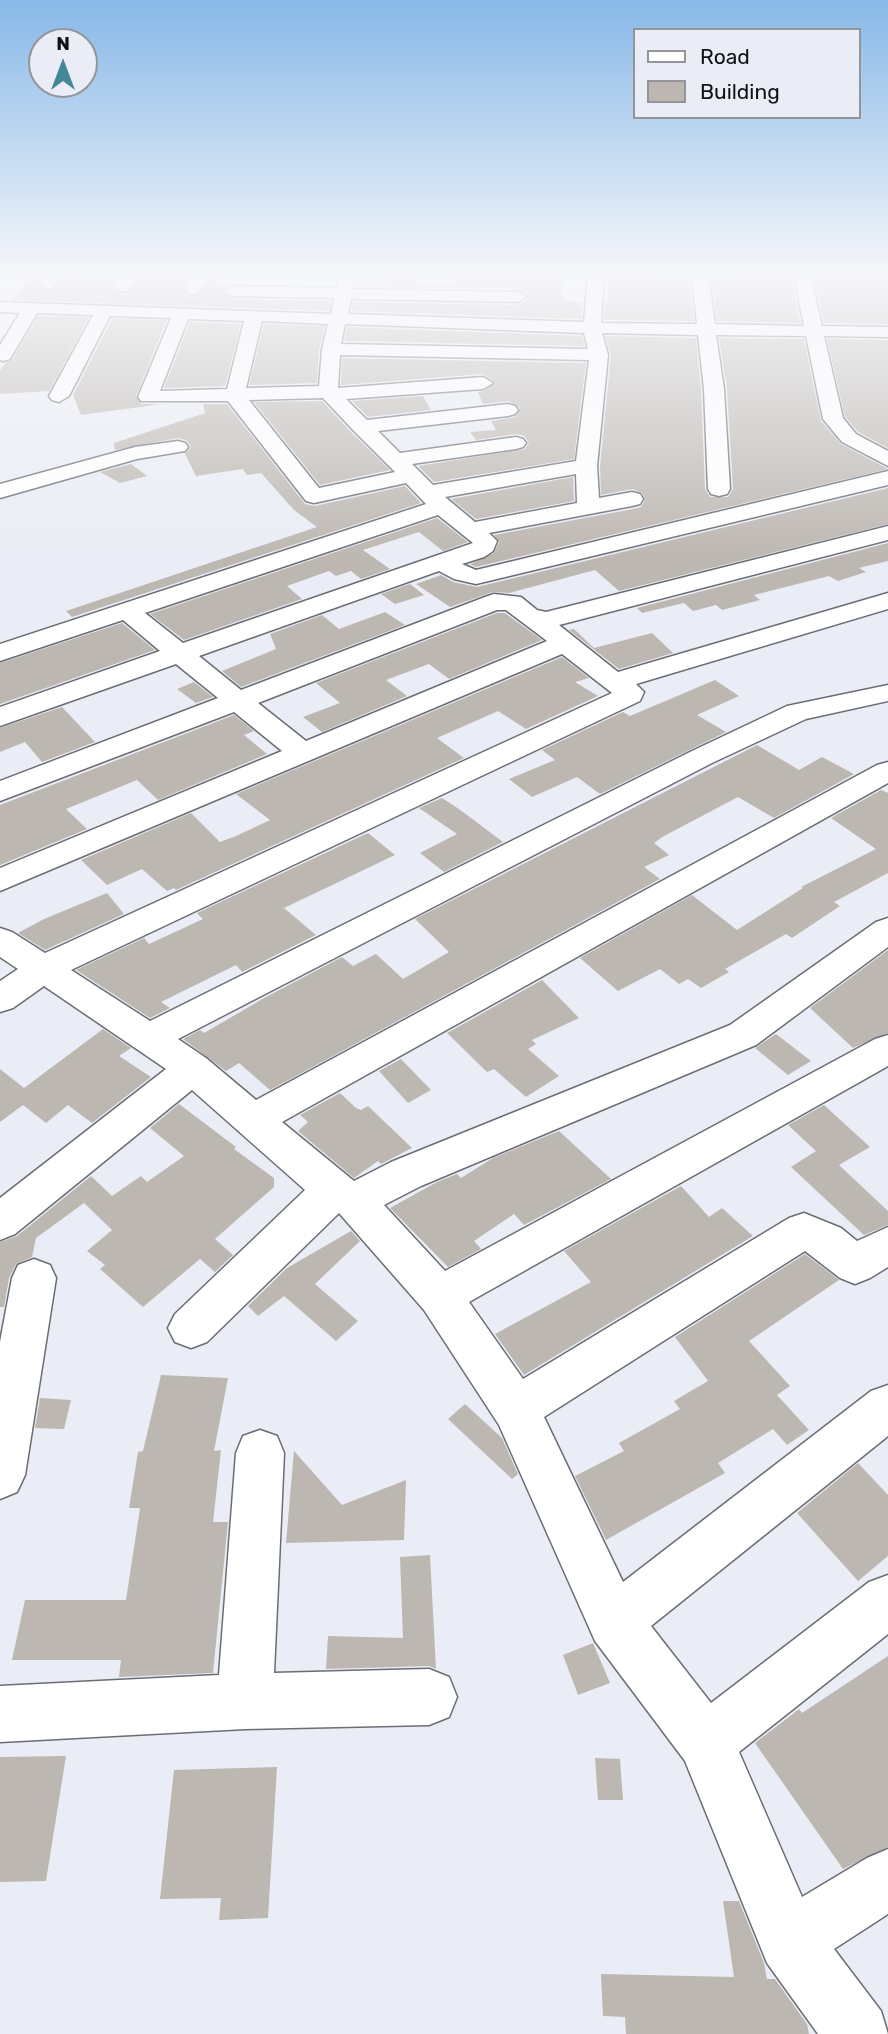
<!DOCTYPE html>
<html>
<head>
<meta charset="utf-8">
<style>
  body { margin:0 }
  #map { position:relative; width:888px; height:2034px; overflow:hidden; background:#eaedf5; font-family:Rubik,sans-serif }
  canvas { display:block }
  .legend { position:absolute; left:633px; top:28px; width:228px; height:91px; box-sizing:border-box; background:#eaedf5; border:2px solid #93959b; margin:0; padding:9px 12px; list-style:none; font-size:21px; color:#101114 }
  .legend li { display:flex; align-items:center; gap:14px; height:35px }
  .legend b { width:35px; border:2px solid #93959b }
  .north { position:absolute; left:28px; top:28px; width:70px; height:70px; box-sizing:border-box; background:#eaedf5; border:2px solid #93959b; border-radius:50%; rotate:0deg; font-size:19px; font-weight:700; line-height:28px; text-align:center; color:#101114 }
  .north::after { content:''; display:block; margin:auto; width:24px; height:32px; background:#448796; clip-path:polygon(50% 0,100% 100%,50% 72%,0 100%) }
</style>
</head>
<body>
<div id="map">
<canvas width="888" height="2034"></canvas>
<ul class="legend">
<li><b style="height:9px;background:#fff"></b>Road</li>
<li><b style="height:19px;background:#bdb7b1"></b>Building</li>
</ul>
<div class="north">N</div>
</div>
<script>
const g = document.querySelector('canvas').getContext('2d');
g.lineJoin = 'round';
function fill(path, color) {
  g.fillStyle = color;
  g.fill(path, 'evenodd');
}
function poly(rows) {
  const path = new Path2D();
  for (const r of rows) {
    path.moveTo(r[0], r[1]);
    for (let i = 2; i < r.length; i += 2) path.lineTo(r[i], r[i + 1]);
  }
  return path;
}
function stroke(path, color, width, dash) {
  g.strokeStyle = color;
  g.lineWidth = width;
  g.lineCap = dash ? 'butt' : 'round';
  g.setLineDash(dash || []);
  g.stroke(path);
}
fill(poly([
  [138,275,189,275,181,291,192,298,200,295,211,275,220,275,216,285,227,285,222,292,232,299,331,301,329,311,11,300,32,276,43,276,37,284,49,291,56,289,65,276,115,279,110,288,121,295,129,292],
  [382,275,417,275,416,283,456,284,458,275,561,275,563,301,583,302,582,319,351,311,353,302,518,305,528,298,518,289,356,286,358,280,381,281],
  [607,275,650,275,651,280,690,280,694,321,604,320,605,302,608,302],
  [745,275,791,276,801,323,717,321,711,277,746,278],
  [813,275,888,275,888,324,824,323],
  [38,316,89,317,49,391,0,394,0,371,5,363,12,360],
  [112,319,167,320,136,396,141,404,162,404,81,415,73,395],
  [190,322,241,324,225,386,164,388],
  [264,324,325,326,319,349,317,383,249,385],
  [347,327,582,336,585,346,344,341],
  [605,336,696,338,701,389,705,489,710,497,728,497,733,489,727,389,719,338,804,339,821,421,841,444,888,469,476,567,470,564,494,553,499,542,494,535,633,509,641,507,645,500,642,493,633,489,601,495,600,466,611,355],
  [827,339,888,340,888,448,858,432,845,417],
  [342,358,586,363,574,459,434,482,418,466,525,449,529,443,524,436,516,434,476,440,470,432,496,430,491,421,516,417,520,408,509,401,483,404,478,392,484,391,495,382,483,374,341,385],
  [423,396,431,410,368,417,352,401],
  [322,401,352,433,390,470,320,485,254,402],
  [203,404,227,404,305,504,315,506,405,486,421,503,72,617,66,611,317,527,294,510,261,473,247,475,243,469,196,476,185,454,191,447,186,440,178,438,115,450,114,443,205,413],
  [131,464,147,476,120,483,100,472],
  [573,477,574,501,476,519,451,499],
  [888,488,888,524,619,591,595,570,509,593,493,592,450,607,416,584,441,575,453,582,477,587],
  [437,518,468,542,443,551,419,532,363,550,390,569,361,579,351,571,336,576,329,571,287,586,302,599,184,640,150,614],
  [888,543,888,561,859,568,866,572,838,581,829,576,754,595,760,600,722,610,716,605,693,611,684,603,642,613,637,608],
  [410,584,424,595,395,604,381,594],
  [385,612,405,625,241,687,222,671,276,649,270,634,322,615,339,629],
  [497,613,505,613,542,640,449,679,429,664,386,680,407,696,322,732,303,717,340,703,316,683],
  [122,623,155,650,0,704,0,663],
  [574,629,594,648,652,633,673,653,619,669,569,630],
  [562,657,589,678,575,682,598,696,526,729,498,711,437,738,464,758,176,890,174,888,167,891,142,869,107,885,81,860,191,813,220,842,236,836,270,820,236,794],
  [715,680,739,696,697,715,726,732,600,794,577,777,532,797,509,779,555,760,542,750,623,712,630,716],
  [194,682,213,697,196,703,177,689],
  [62,707,95,742,42,762,25,742,0,752,0,728],
  [234,715,254,731,244,735,267,754,158,800,137,780,66,809,87,829,0,865,0,805],
  [757,745,799,770,822,757,854,774,774,818,738,797,664,836,654,843,669,855,644,867,660,879,270,1090,239,1063,226,1071,183,1039,200,1030,204,1033,266,997,342,957,353,966,376,954,403,979,449,952,415,919],
  [881,790,888,793,888,873,834,902,840,906,792,938,786,934,725,969,729,972,701,988,688,979,679,984,660,969,618,991,580,958,692,895,737,930,803,888,801,887,876,849,831,818],
  [442,798,459,809,503,842,444,872,420,853,457,834,419,808],
  [368,833,395,855,284,908,316,935,242,972,236,965,161,1002,170,1008,150,1018,76,970,144,938,149,944,203,919,197,913],
  [107,893,124,914,45,950,18,933,44,919],
  [888,950,888,1033,853,1048,810,1008],
  [542,980,579,1018,532,1040,536,1044,528,1049,559,1076,526,1097,494,1069,487,1072,447,1033],
  [103,1029,131,1048,119,1056,151,1077,92,1123,68,1105,46,1123,23,1105,0,1122,0,1069,24,1088],
  [776,1034,811,1061,788,1075,755,1048],
  [401,1059,431,1090,408,1103,379,1071],
  [340,1093,356,1108,361,1110,368,1106,412,1148,381,1164,378,1161,354,1178,298,1131,308,1122,300,1115],
  [179,1104,236,1147,234,1149,274,1178,274,1187,215,1239,233,1255,215,1272,200,1259,143,1307,100,1269,105,1265,87,1251,112,1230,84,1203,36,1238,32,1257,16,1264,9,1278,4,1307,0,1307,0,1242,17,1236,91,1176,112,1196,141,1176,147,1182,184,1156,150,1128],
  [824,1105,870,1147,839,1165,888,1211,888,1225,864,1235,791,1167,816,1151,788,1125],
  [559,1131,611,1179,524,1225,514,1214,474,1241,481,1249,448,1267,390,1208,437,1182,457,1174,461,1178,493,1158],
  [681,1186,709,1217,722,1208,753,1236,524,1375,495,1334,591,1282,564,1251],
  [351,1231,360,1241,315,1284,358,1321,336,1341,284,1296,258,1316,248,1306,287,1268],
  [805,1254,839,1280,749,1341,790,1386,777,1395,809,1430,787,1445,773,1429,718,1463,725,1473,606,1540,575,1476,624,1451,619,1443,680,1409,674,1401,708,1381,675,1337],
  [161,1375,228,1378,214,1451,221,1450,213,1522,228,1522,213,1673,119,1677,121,1660,12,1660,25,1600,126,1600,140,1508,129,1508,138,1452,143,1451],
  [40,1398,71,1400,64,1429,35,1428],
  [465,1404,502,1438,518,1474,512,1479,448,1419],
  [294,1451,342,1505,406,1480,404,1540,286,1543],
  [858,1463,888,1495,888,1556,858,1581,797,1513],
  [430,1555,436,1669,429,1666,326,1669,328,1636,403,1638,400,1557],
  [593,1643,610,1683,578,1695,563,1655],
  [888,1656,888,1847,843,1869,755,1743,799,1709,802,1713],
  [66,1756,46,1881,0,1882,0,1757],
  [595,1758,620,1759,623,1800,598,1800],
  [277,1767,268,1918,219,1920,221,1898,160,1899,174,1770],
  [723,1901,739,1901,764,1963,767,1979,775,1979,807,2024,809,2034,626,2034,625,2017,603,2016,601,1974,734,1977]
]), '#bdb7b1');
const minor = poly([
  [47,275,63,275,54,287,48,289,40,284,47,275],
  [120,275,136,275,127,291,121,292,113,287,120,275],
  [192,275,208,275,198,294,192,295,184,290,192,275],
  [340,275,356,275,353,289,518,292,526,297,518,302,351,299,348,314,584,322,588,275,604,275,601,323,697,324,692,275,708,275,715,324,804,326,794,275,810,275,822,326,888,327,888,337,824,336,843,418,856,434,888,451,888,466,842,442,823,419,806,336,716,335,724,389,730,489,727,494,719,496,711,494,708,489,704,389,698,335,602,333,608,355,597,466,599,498,632,492,640,494,643,499,640,504,632,506,489,533,497,541,493,551,484,557,462,564,476,570,888,471,888,485,476,584,454,579,439,571,199,656,241,690,485,597,494,594,521,597,537,610,546,612,888,526,888,540,559,625,618,672,888,593,888,609,636,684,644,692,640,701,71,970,150,1021,692,751,787,706,888,685,888,701,806,719,712,763,178,1039,206,1058,256,1100,877,765,888,762,888,783,282,1122,354,1181,391,1162,730,1025,876,922,888,918,888,947,756,1045,421,1186,384,1205,445,1271,875,1039,888,1035,888,1066,469,1302,523,1379,789,1218,804,1213,841,1228,857,1241,888,1227,888,1267,870,1278,855,1284,840,1278,805,1251,544,1417,623,1582,871,1391,888,1385,888,1436,651,1626,711,1703,869,1582,888,1575,888,1634,739,1752,802,1897,867,1858,888,1849,888,1914,834,1949,881,2011,888,2034,818,2034,767,1963,685,1761,595,1641,499,1425,424,1310,339,1213,207,1342,191,1348,175,1342,168,1328,175,1314,305,1190,192,1090,15,1234,0,1240,0,1198,166,1069,44,986,13,1008,0,1012,0,981,18,969,0,957,0,928,12,932,45,953,612,693,562,654,0,891,0,868,282,751,234,712,0,801,0,781,218,698,176,664,0,726,0,707,160,651,123,620,0,661,0,644,426,504,406,483,314,503,306,501,228,401,141,401,138,397,171,318,110,316,69,396,59,402,52,400,49,396,93,315,37,313,10,359,3,361,0,360,0,345,20,313,0,312,0,302,331,314,334,298,232,296,224,291,232,286,337,288,340,275],
  [188,319,244,321,227,389,160,391,188,319],
  [262,321,328,324,322,349,319,386,246,388,262,321],
  [345,324,584,333,588,349,341,344,345,324],
  [340,355,589,360,576,461,433,485,412,464,516,449,523,447,526,443,523,439,516,437,400,453,378,431,508,416,515,414,518,410,515,406,508,404,367,420,346,399,483,389,493,383,483,377,338,388,340,355],
  [323,398,354,431,395,472,319,488,249,400,323,398],
  [576,474,577,503,475,522,445,497,576,474],
  [438,515,473,543,183,643,145,613,438,515],
  [497,610,506,610,547,641,306,741,258,703,497,610],
  [178,441,185,443,188,447,185,451,137,459,0,498,0,484,135,447,178,441],
  [34,1259,50,1265,56,1278,25,1475,17,1492,0,1499,0,1342,12,1278,18,1265,34,1259],
  [260,1430,277,1436,284,1453,274,1673,429,1669,449,1677,457,1697,449,1717,429,1725,245,1729,0,1742,0,1686,219,1675,236,1453,243,1436,260,1430]
]);
stroke(minor, '#6a6d73', 3);
fill(minor, '#fff');
const sky = g.createLinearGradient(0, 0, 0, 559);
sky.addColorStop(0, '#87b8e8');
sky.addColorStop(0.49, '#f6f7fa');
sky.addColorStop(1, '#f6f7fa00');
g.fillStyle = sky;
g.fillRect(0, 0, 888, 559);
</script>
</body>
</html>
